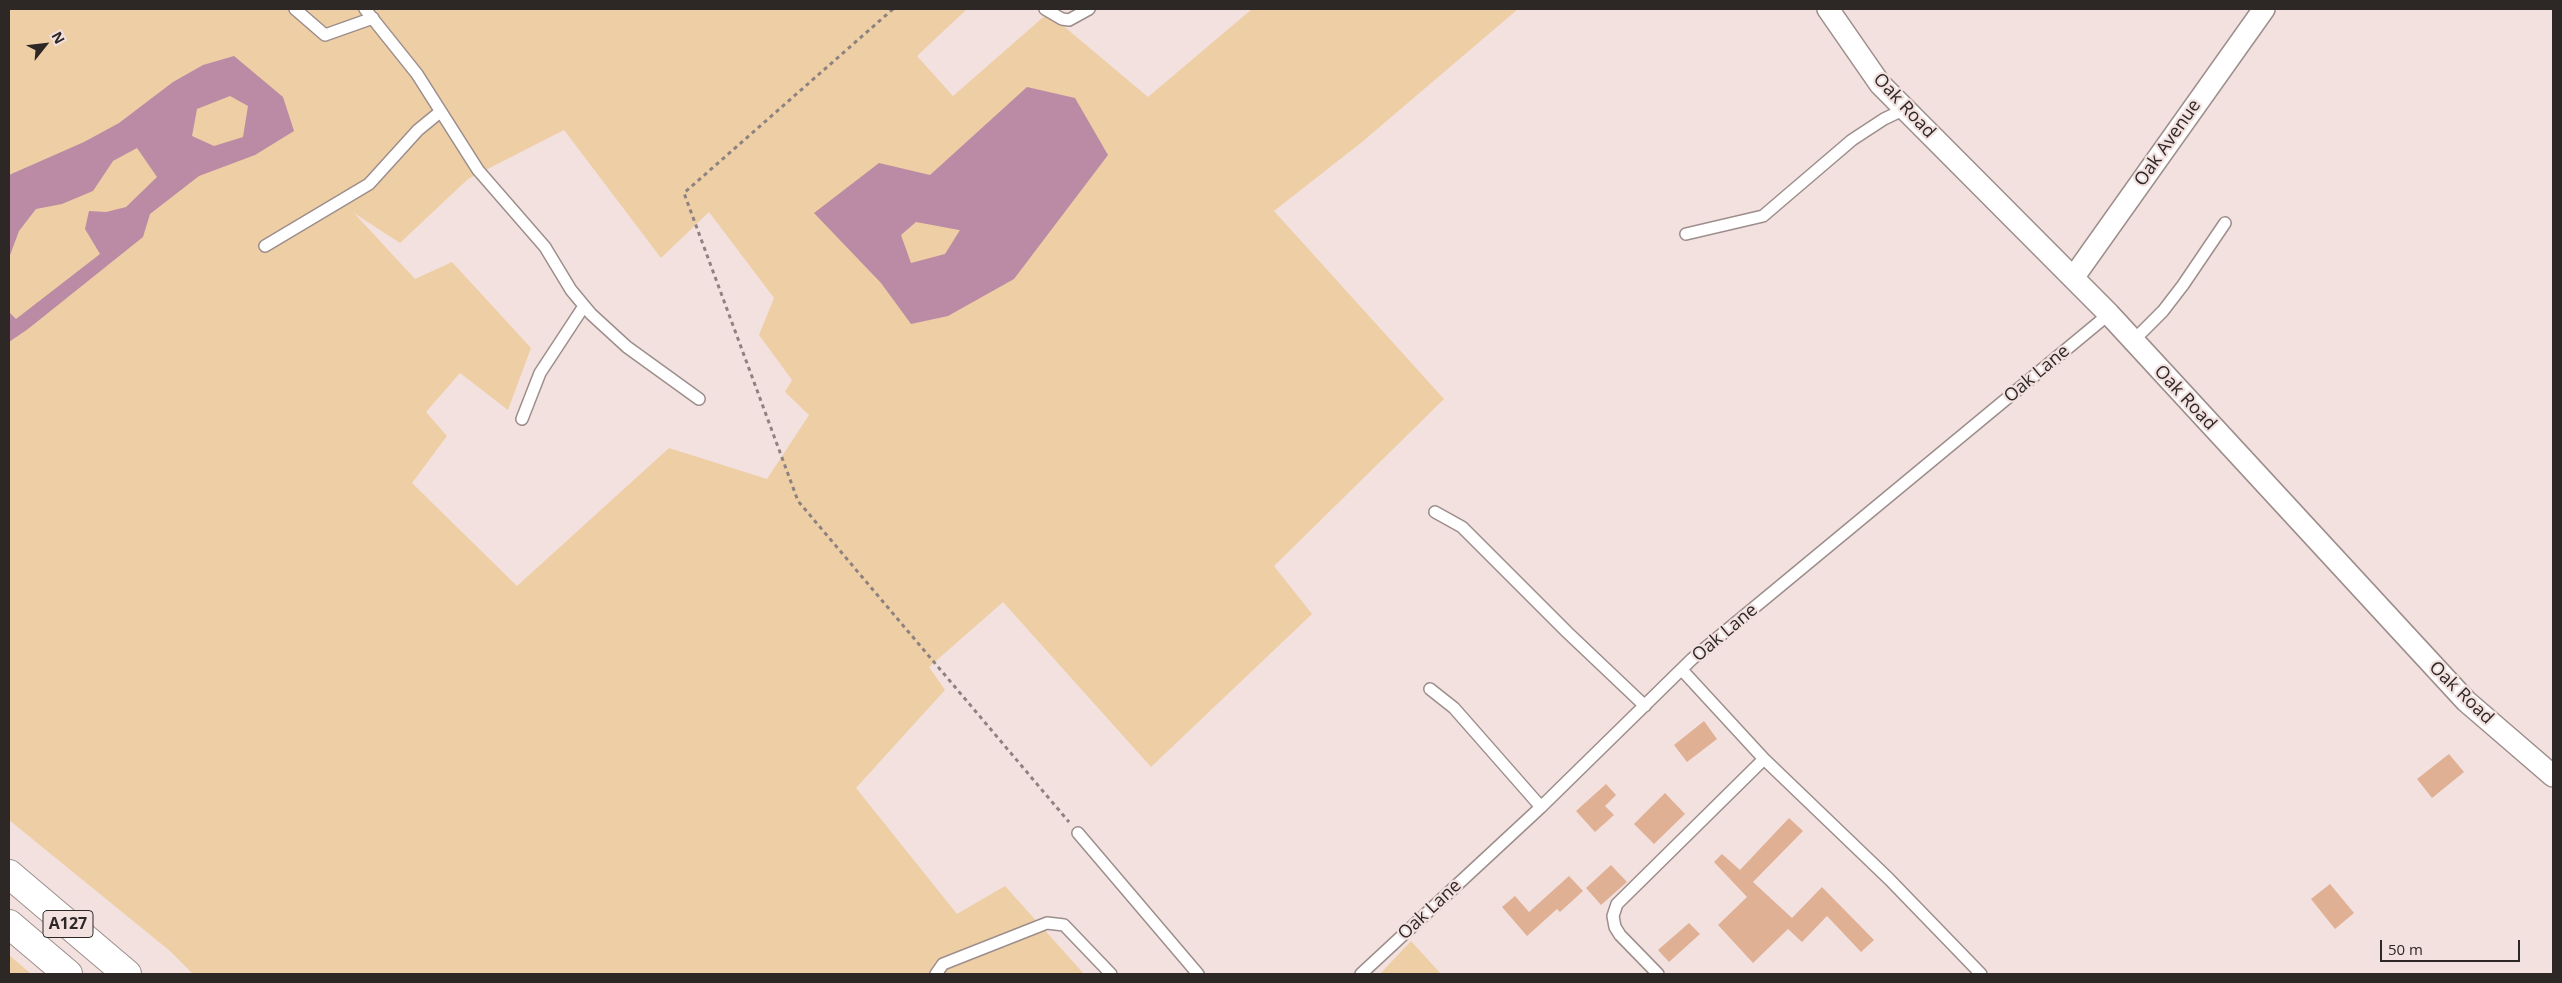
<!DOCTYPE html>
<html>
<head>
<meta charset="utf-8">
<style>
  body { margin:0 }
  #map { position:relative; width:2562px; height:983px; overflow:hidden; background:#f2e1df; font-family:"Open Sans",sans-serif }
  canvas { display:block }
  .frame { position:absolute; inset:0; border:10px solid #2d2726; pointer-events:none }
  .north { position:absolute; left:20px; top:20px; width:50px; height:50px; -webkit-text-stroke:4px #f2e1df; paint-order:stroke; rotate:61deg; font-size:14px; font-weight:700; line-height:20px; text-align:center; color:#2d2726 }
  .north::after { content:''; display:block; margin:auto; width:18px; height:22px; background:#2d2726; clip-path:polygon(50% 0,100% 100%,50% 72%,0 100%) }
  .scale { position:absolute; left:2380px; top:940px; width:140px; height:22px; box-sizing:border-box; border:2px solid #2d2726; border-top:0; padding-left:6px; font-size:15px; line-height:18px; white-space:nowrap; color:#2d2726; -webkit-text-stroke:4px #f2e1df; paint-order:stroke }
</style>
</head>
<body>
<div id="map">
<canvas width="2562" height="983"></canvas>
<div class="frame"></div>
<div class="north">N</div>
<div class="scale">50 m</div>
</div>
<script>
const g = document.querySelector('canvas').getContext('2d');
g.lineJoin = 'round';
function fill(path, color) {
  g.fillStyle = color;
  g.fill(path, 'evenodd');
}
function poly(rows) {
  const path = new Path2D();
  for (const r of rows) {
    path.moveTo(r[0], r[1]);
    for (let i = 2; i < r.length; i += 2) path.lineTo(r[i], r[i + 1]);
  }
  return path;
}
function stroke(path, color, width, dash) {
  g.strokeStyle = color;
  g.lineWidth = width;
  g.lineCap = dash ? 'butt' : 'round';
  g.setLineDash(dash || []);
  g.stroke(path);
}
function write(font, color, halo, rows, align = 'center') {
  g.font = font + ' "Open Sans",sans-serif';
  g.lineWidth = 4.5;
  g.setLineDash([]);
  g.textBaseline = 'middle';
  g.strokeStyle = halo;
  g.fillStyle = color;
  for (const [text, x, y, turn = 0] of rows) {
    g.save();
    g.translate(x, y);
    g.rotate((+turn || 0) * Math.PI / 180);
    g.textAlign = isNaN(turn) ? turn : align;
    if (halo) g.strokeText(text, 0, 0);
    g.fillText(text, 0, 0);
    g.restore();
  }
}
fill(poly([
  [9,9,967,9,917,56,953,96,1048,13,1148,97,1252,9,1518,9,1362,142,1274,211,1444,399,1274,566,1312,614,1151,767,1003,602,929,667,945,690,856,788,957,914,1005,886,1084,974,193,974,170,951,9,820],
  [564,130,661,258,709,212,774,298,759,335,792,380,785,392,809,415,767,479,669,448,517,586,412,483,447,436,426,412,460,373,508,410,531,348,452,262,415,279,354,213,400,243,468,179],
  [1411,941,1441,974,1380,974],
  [9,955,30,973,31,974,9,974]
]), '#eecea4');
fill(poly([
  [234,56,283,97,294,131,255,155,199,176,150,214,143,237,28,329,9,342,9,312,16,319,100,254,85,229,89,211,106,212,126,207,157,177,137,148,113,161,93,191,62,204,36,209,19,231,9,258,9,175,84,142,119,123,173,82,203,65],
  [230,96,248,106,243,137,214,146,192,136,197,109],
  [1027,87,1075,98,1108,155,1014,279,948,316,911,324,881,283,814,213,879,163,930,175],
  [916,222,959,230,960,230,945,254,911,263,901,235]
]), '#bb8ba5');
fill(poly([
  [1704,721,1717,739,1687,762,1674,745],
  [2449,754,2464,772,2432,798,2417,779],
  [1606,784,1616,795,1605,806,1614,815,1595,832,1576,811],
  [1665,793,1685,814,1654,844,1634,824],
  [1789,818,1803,831,1753,882,1792,918,1822,887,1874,940,1861,952,1827,916,1802,942,1788,929,1753,963,1718,925,1747,897,1714,862,1722,854,1740,870],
  [1611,865,1627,882,1601,905,1586,888],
  [1569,876,1583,891,1560,912,1557,909,1527,936,1502,907,1515,896,1529,912],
  [2330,884,2354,913,2335,929,2311,899],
  [1689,923,1700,934,1669,962,1658,950]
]), '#e0b094');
const lane = poly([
  [295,9,325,35,373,18],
  [365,9,417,74,478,170,545,247,571,290,591,314,627,347,699,399],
  [1045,9,1062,19,1069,20,1089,9],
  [1686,234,1763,216,1852,140,1884,119,1905,109],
  [265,246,369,184,418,130,440,112],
  [2133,341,2163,311,2183,285,2225,223],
  [522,419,540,373,584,306],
  [1435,512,1462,527,1567,632,1645,706],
  [1682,670,1764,759,1889,879,1981,974],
  [1430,689,1454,708,1541,807],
  [1078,833,1198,974],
  [936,974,943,964,1047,923,1064,925,1111,974],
  [1361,974,1541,807,1692,659,2109,314],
  [1658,974,1620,935,1615,927,1613,916,1617,904,1764,759]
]);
const street = poly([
  [1828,9,1880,84,2109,314,2466,701,2553,776],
  [2073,278,2264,9]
]);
const highway = poly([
  [9,874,127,974],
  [9,924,68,974]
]);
stroke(lane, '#9d8e8c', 14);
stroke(street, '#9d8e8c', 24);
stroke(highway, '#9d8e8c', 30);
stroke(poly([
  [893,9,684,193,798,501,1069,822]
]), '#8e8281', 3, [4, 4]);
stroke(lane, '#fff', 11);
stroke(street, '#fff', 21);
stroke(highway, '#fff', 28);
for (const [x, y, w] of [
  [68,924,50]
]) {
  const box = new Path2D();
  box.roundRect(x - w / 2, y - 13.5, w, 27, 4);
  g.fillStyle = '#f2e1df';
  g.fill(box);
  stroke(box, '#2d2726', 1);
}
write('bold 16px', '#2d2726', null, [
  ["A127",68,924]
]);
write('18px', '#2d2726', '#f2e1df', [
  ["Oak Road",1904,106,47],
  ["Oak Avenue",2168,143,-55],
  ["Oak Lane",2037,374,-40],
  ["Oak Road",2185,398,47],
  ["Oak Lane",1725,633,-40],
  ["Oak Road",2461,693,44],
  ["Oak Lane",1430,910,-43]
]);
</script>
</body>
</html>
